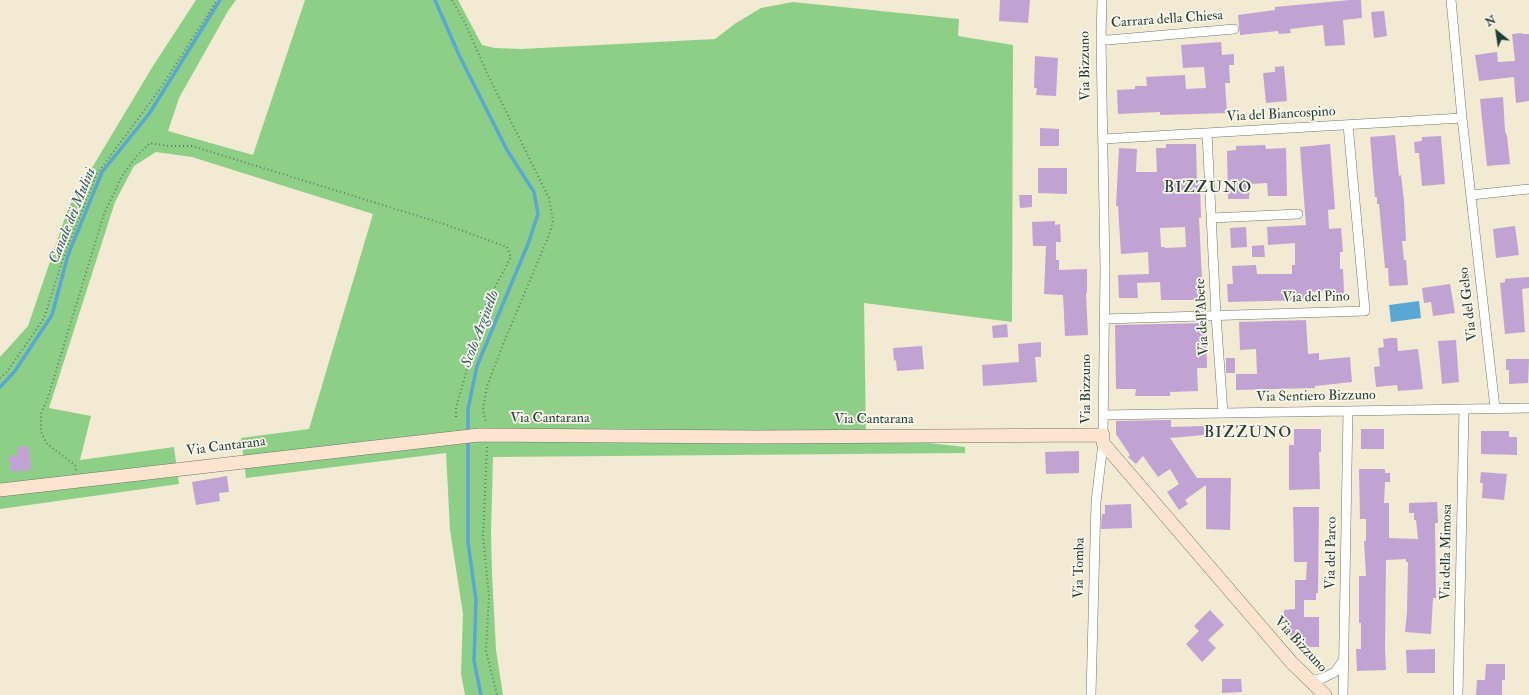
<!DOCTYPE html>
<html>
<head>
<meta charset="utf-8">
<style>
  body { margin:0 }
  #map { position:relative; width:1529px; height:695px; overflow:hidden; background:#f2ead2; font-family:"IM FELL Double Pica",serif }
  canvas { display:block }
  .north { position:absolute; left:1477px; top:12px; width:40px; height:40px; -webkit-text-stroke:3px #fbf7ec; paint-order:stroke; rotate:330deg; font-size:11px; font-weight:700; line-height:16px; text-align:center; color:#1f3d34 }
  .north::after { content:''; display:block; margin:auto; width:14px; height:18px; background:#1f3d34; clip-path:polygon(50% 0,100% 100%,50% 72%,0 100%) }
</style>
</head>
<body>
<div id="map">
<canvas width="1529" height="695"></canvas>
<div class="north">N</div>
</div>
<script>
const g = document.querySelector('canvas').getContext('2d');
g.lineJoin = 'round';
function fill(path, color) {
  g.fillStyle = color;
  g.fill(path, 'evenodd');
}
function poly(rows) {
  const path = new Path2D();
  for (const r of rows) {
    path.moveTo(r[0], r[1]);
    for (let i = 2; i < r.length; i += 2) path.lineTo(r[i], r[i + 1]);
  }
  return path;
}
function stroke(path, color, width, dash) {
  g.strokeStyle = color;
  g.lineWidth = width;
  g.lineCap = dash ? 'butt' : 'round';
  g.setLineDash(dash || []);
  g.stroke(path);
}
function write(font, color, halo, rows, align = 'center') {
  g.font = font + ' "IM FELL Double Pica",serif';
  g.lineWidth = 3.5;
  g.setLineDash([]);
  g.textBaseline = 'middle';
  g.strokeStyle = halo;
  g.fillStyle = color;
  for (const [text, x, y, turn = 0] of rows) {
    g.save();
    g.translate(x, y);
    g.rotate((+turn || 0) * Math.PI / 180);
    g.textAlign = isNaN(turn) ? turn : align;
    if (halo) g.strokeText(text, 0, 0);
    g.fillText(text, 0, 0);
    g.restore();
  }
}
fill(poly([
  [196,0,236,0,228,11,179,98,168,131,253,155,305,0,458,0,482,45,495,48,521,49,715,39,736,23,761,8,793,2,959,19,958,36,1013,45,1012,322,864,303,866,436,965,447,965,453,493,457,491,532,492,574,496,650,503,695,465,695,461,674,463,614,450,530,446,453,246,478,241,438,309,429,373,214,192,157,156,152,134,166,115,202,49,408,91,416,80,460,174,447,179,484,0,509,0,357,28,326,69,206,153,66]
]), '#8ecf87');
fill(poly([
  [1419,301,1421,318,1391,322,1389,305]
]), '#5aa7d3');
stroke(poly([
  [435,0,459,55,507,150,534,192,538,214,528,244,477,366,468,409,468,433],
  [0,387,15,371,52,315,68,255,102,172,149,114,220,0],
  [468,440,468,542,476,600,474,661,481,695]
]), '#5aa7d3', 3.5);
fill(poly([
  [1000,0,1030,0,1028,23,999,21],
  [1350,0,1361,0,1362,18,1343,20,1345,45,1325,46,1323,25,1290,29,1291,33,1279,34,1278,31,1240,35,1238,15,1275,10,1275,7],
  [1384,11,1387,36,1374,38,1371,12],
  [1522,33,1522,34,1529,34,1529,101,1516,103,1514,77,1479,81,1475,55,1497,52,1498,62,1515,61,1512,34],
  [1221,42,1222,55,1234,54,1234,65,1229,65,1230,83,1225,83,1227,113,1160,115,1160,112,1118,114,1117,90,1135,89,1135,86,1147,86,1146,77,1185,75,1186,89,1206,88,1204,67,1183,68,1181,45],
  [1035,56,1058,58,1056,96,1036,95,1037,88,1034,88],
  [1284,66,1287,101,1266,103,1263,73,1275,72,1275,67],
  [1503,97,1505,131,1507,136,1510,164,1487,166,1480,99],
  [1040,128,1059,129,1059,146,1040,146],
  [1395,135,1399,176,1401,175,1404,201,1406,241,1402,241,1404,260,1406,260,1408,285,1389,286,1388,268,1385,268,1379,204,1377,204,1377,197,1375,197,1370,137],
  [1441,136,1445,184,1422,186,1419,153,1415,153,1414,142,1422,141,1422,137],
  [1166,144,1196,144,1197,184,1200,184,1201,218,1199,218,1203,300,1161,300,1160,282,1137,283,1138,298,1119,298,1118,275,1149,274,1148,252,1121,254,1118,206,1116,206,1119,148,1137,149,1136,172,1157,172,1156,148,1166,148],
  [1185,227,1186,247,1165,248,1165,247,1161,247,1160,228],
  [1330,144,1335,209,1328,210,1329,229,1341,228,1343,252,1340,252,1340,269,1343,269,1344,293,1327,294,1327,291,1307,292,1307,300,1228,302,1227,284,1233,284,1232,266,1256,265,1257,274,1292,274,1292,265,1295,265,1295,243,1268,245,1267,227,1306,225,1300,147],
  [1265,145,1266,149,1286,148,1287,196,1268,196,1267,183,1250,184,1249,199,1228,199,1227,151,1236,150,1236,146],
  [1038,168,1067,168,1067,194,1038,193],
  [1019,195,1032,195,1032,207,1020,208],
  [1055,221,1055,225,1060,224,1061,242,1056,242,1056,260,1059,260,1059,270,1087,269,1087,293,1086,293,1088,335,1065,336,1063,295,1044,294,1046,246,1033,246,1032,222],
  [1515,226,1519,255,1496,258,1493,229],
  [1246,227,1247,247,1231,248,1230,228],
  [1264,245,1265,257,1252,257,1252,246],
  [1529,277,1529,288,1522,289,1525,332,1505,334,1500,283,1505,282,1505,279],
  [1450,284,1455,313,1433,316,1431,302,1424,303,1422,288],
  [1306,320,1308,354,1319,353,1319,360,1350,357,1352,382,1315,386,1315,388,1236,390,1236,374,1257,374,1256,349,1240,350,1239,322],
  [1206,323,1207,368,1197,368,1198,391,1170,392,1170,396,1135,396,1136,389,1116,389,1115,325],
  [1007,324,1008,337,993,338,992,326],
  [1392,338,1397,338,1398,351,1418,349,1423,389,1398,391,1397,385,1376,387,1374,367,1380,366,1378,348,1384,347,1383,339],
  [1456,340,1459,382,1442,384,1438,341],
  [1041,342,1041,357,1035,357,1037,382,983,386,982,365,1019,362,1018,344],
  [922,346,924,369,897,371,896,360,894,361,893,348],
  [1226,358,1235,358,1235,373,1226,373],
  [1506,359,1529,359,1528,383,1509,384,1509,370,1506,370],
  [1171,420,1171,427,1204,426,1204,435,1170,438,1197,478,1231,478,1230,530,1206,529,1206,485,1185,500,1188,504,1179,510,1167,492,1179,484,1170,469,1158,477,1143,456,1136,464,1128,457,1130,455,1116,434,1116,421],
  [1294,429,1321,429,1321,452,1319,452,1320,489,1289,490,1289,445,1294,445],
  [1361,429,1384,429,1384,449,1361,449],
  [1481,431,1509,431,1509,437,1517,437,1517,455,1481,454],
  [29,446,31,470,11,472,9,456,18,455,17,447],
  [1079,451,1079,473,1046,474,1045,452],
  [1359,469,1385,469,1385,473,1390,473,1390,482,1385,482,1384,503,1389,503,1389,538,1418,539,1416,520,1414,520,1414,513,1409,513,1409,503,1437,502,1438,523,1435,523,1436,598,1433,598,1431,634,1405,632,1407,612,1408,562,1406,562,1406,559,1386,560,1385,650,1386,670,1357,671,1356,649,1361,649,1361,623,1359,623,1359,576,1366,576,1364,541,1366,541,1366,519,1360,519],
  [1481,472,1507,474,1504,500,1482,498,1483,483,1480,483],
  [227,476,229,492,219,493,220,501,196,505,192,482],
  [1131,504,1132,528,1101,529,1102,514,1105,514,1105,505],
  [1293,507,1319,507,1318,593,1316,593,1316,600,1304,600,1304,617,1319,617,1319,647,1300,647,1300,642,1295,642,1295,636,1290,636,1290,626,1284,626,1284,610,1295,609,1295,580,1306,580,1307,562,1294,562],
  [1210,610,1224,625,1208,640,1216,648,1202,662,1186,644,1199,631,1194,626],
  [1435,649,1435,673,1407,673,1406,650],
  [1486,664,1505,664,1505,680,1502,680,1502,695,1476,695,1477,680,1485,680],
  [1222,679,1241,679,1242,692,1222,693]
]), '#c1a3d3');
const street = poly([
  [1102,0,1101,39,1105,269,1103,435],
  [1451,0,1462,118,1495,408],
  [1101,39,1108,40,1234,29],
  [1207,133,1216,315,1223,413],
  [1103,139,1462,118],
  [1471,195,1529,189],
  [1212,218,1298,214],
  [1104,319,1365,311,1348,125],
  [1103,415,1529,408],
  [1310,681,1323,678,1335,672,1344,659],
  [1091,695,1096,502,1103,443],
  [1343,695,1348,411],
  [1458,695,1464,409]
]);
const secondary = poly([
  [0,490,479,435,757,437,1103,435,1103,443,1292,663,1325,695]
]);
stroke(street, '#697a6b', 10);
stroke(secondary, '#697a6b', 14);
stroke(poly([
  [452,0,465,23,487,73,549,198,553,221,549,235,504,342,487,386,483,409,486,423],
  [0,378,7,372,44,318,63,259,97,174,160,89,217,0],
  [487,447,483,537,489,596,486,651,497,695],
  [76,470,75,465,47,444,41,432,41,414,48,397,104,214,122,176,137,156,150,143,169,146,192,146,444,224,507,247,511,257,485,306,456,408,456,420]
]), '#697a6b', 2, [1, 3]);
stroke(street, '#fff', 9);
stroke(secondary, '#fde4d1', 13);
write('14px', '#1f3d34', '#fbf7ec', [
  ["Carrara della Chiesa",1167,20,-4],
  ["Via Bizzuno",1086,66,-91],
  ["Via del Biancospino",1281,115,-3],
  ["Via del Pino",1316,298,-1],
  ["Via del Gelso",1469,304,-97],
  ["Via dell'Abete",1203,317,-93],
  ["Via Bizzuno",1087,389,-90],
  ["Via Sentiero Bizzuno",1316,397,-1],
  ["Via Cantarana",550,419],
  ["Via Cantarana",874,420],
  ["Via Cantarana",226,447,-7],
  ["Via della Mimosa",1447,552,-89],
  ["Via del Parco",1332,553,-89],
  ["Via Tomba",1080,568,-89],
  ["Via Bizzuno",1300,645,47]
]);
write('italic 15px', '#315d64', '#fbf7ec', [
  ["Canale dei Mulini",73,216,-68],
  ["Scolo Arginello",481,329,-69]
]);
g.letterSpacing = '1px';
write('16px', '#1f3d34', '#fbf7ec', [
  ["BIZZUNO",1208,189],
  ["BIZZUNO",1248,434]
]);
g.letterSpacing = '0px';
</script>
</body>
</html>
